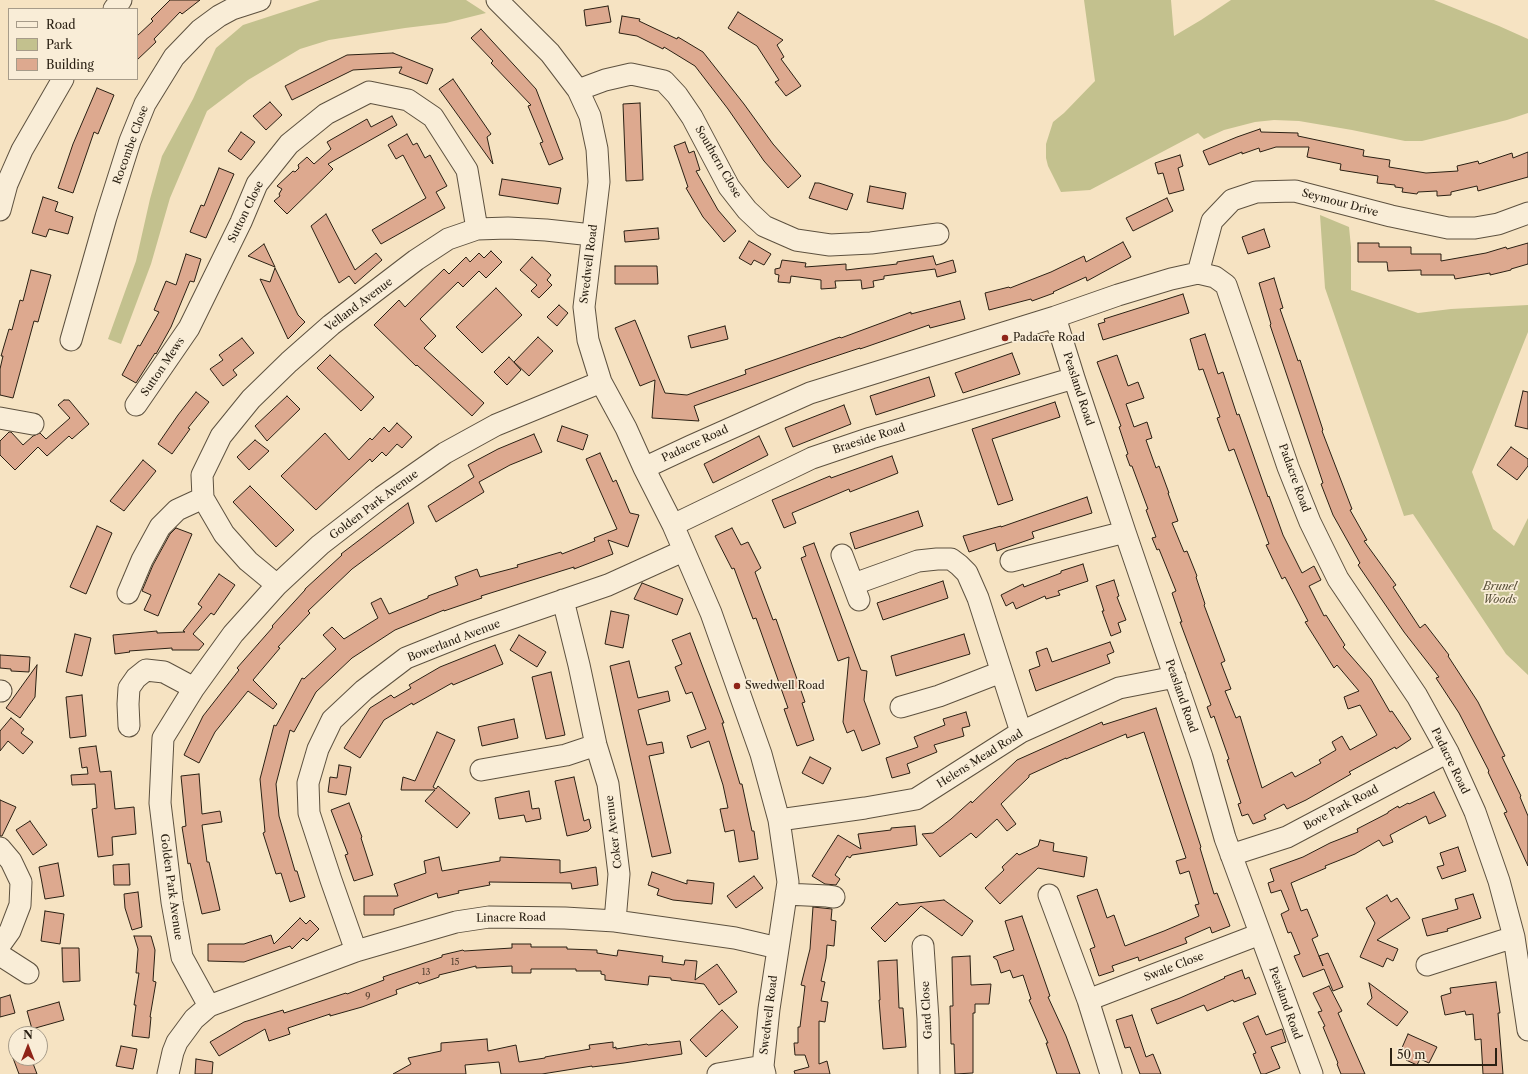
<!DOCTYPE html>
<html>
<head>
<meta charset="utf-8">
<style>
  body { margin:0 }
  #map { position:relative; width:1528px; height:1074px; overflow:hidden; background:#f6e3c2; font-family:"Libre Caslon Text",serif }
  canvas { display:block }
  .legend { position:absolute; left:8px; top:8px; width:130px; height:72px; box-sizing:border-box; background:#f9edd7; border:1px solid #a69b89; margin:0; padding:5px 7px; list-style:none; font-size:12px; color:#2a2013 }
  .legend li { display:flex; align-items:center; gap:8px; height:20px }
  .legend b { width:20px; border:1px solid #a69b89 }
  .north { position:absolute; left:8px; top:1026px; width:40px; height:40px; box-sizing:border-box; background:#f9edd7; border:1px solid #a69b89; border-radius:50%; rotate:0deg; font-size:11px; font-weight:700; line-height:16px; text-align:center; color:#2a2013 }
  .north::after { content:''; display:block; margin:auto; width:14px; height:18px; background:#8f2418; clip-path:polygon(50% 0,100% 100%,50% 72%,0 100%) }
  .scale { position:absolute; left:1390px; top:1048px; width:107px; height:18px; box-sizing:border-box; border:2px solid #2a2013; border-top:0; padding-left:5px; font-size:12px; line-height:14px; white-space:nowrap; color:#2a2013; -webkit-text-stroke:3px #f9edd7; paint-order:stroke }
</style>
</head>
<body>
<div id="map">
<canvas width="1528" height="1074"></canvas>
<ul class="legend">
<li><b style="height:5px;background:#f9edd7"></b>Road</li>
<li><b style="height:11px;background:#c3c18e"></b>Park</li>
<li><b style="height:11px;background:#dda98f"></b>Building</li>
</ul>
<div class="north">N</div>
<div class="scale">50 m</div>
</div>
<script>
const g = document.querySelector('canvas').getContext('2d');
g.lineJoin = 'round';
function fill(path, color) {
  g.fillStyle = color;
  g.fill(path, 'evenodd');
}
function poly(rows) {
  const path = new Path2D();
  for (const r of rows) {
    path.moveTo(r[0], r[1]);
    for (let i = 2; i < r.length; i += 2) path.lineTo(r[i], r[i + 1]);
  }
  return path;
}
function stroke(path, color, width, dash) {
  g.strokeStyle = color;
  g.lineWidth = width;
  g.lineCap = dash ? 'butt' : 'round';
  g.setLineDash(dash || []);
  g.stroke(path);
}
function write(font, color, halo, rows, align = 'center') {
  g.font = font + ' "Libre Caslon Text",serif';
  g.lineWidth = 3.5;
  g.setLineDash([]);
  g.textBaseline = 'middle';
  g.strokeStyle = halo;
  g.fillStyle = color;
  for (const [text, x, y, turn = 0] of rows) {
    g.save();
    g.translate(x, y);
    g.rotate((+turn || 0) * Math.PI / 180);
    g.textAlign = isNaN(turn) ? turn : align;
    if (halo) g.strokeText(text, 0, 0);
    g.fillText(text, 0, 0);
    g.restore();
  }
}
fill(poly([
  [320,0,466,0,486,13,446,23,405,28,329,40,300,49,248,80,207,111,170,198,151,264,121,344,108,339,136,261,150,199,162,156,193,99,216,48,243,25],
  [1084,0,1171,0,1174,36,1201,20,1231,0,1434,0,1499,26,1528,39,1528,113,1507,120,1422,141,1405,141,1352,130,1299,121,1274,120,1255,122,1224,130,1204,139,1198,133,1090,190,1061,192,1048,166,1046,158,1046,144,1053,122,1064,113,1095,81],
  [1320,215,1349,227,1351,247,1351,290,1418,313,1451,309,1528,305,1528,332,1472,472,1493,529,1514,546,1528,518,1528,675,1506,654,1413,514,1404,516,1325,288]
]), '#c3c18e');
const building = poly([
  [170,0,200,0,182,14,180,12,154,39,156,42,137,60,137,36,153,21,151,19,170,0],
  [608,6,611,22,586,26,584,10,608,6],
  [738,12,783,40,777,45,784,57,781,59,801,86,786,96,775,82,779,80,757,46,728,28,738,12],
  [622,16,640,19,639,21,677,39,678,37,703,52,744,104,773,144,801,176,788,188,764,161,728,109,695,66,664,47,663,49,637,36,619,33,622,16],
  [481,29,536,89,563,159,549,165,540,143,543,142,528,106,531,105,491,63,493,61,471,38,481,29],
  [393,53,433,69,427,84,399,73,402,67,353,70,292,100,285,86,347,55,393,53],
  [453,79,491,134,487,137,493,164,439,89,453,79],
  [97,88,114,95,98,134,94,132,73,193,58,188,73,144,97,88],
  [270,102,282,115,266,130,253,116,270,102],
  [640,103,643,180,626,181,623,104,640,103],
  [392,116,397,125,328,164,333,169,287,214,274,201,280,196,279,194,282,189,277,186,293,171,295,172,299,168,298,165,307,157,314,164,331,149,327,142,367,119,371,127,392,116],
  [1260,129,1261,132,1298,133,1298,136,1364,150,1363,156,1390,160,1389,167,1426,173,1458,171,1457,166,1478,161,1479,164,1512,153,1513,158,1528,152,1528,177,1478,191,1477,186,1451,192,1451,195,1437,196,1437,191,1418,192,1417,194,1402,192,1403,188,1395,187,1395,185,1377,183,1378,176,1340,170,1341,164,1307,157,1309,147,1276,147,1260,152,1259,148,1242,154,1242,152,1209,165,1203,151,1237,137,1260,129],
  [241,132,255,142,241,160,228,151,241,132],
  [407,134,413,145,417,143,425,158,430,155,447,186,436,192,445,208,381,244,372,230,426,198,403,155,396,159,388,145,407,134],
  [685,142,689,153,694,151,700,170,696,171,718,210,736,231,724,242,703,217,686,188,688,187,674,146,685,142],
  [1180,155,1183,166,1178,168,1184,190,1169,194,1163,173,1158,174,1155,163,1180,155],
  [219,168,234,174,206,238,190,232,201,205,204,206,219,168],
  [502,179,561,188,558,204,499,195,502,179],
  [815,183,819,183,853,194,847,210,809,198,815,183],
  [870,186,906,193,903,209,867,202,870,186],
  [43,197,58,202,55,211,73,217,68,234,49,229,46,237,32,233,43,197],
  [1167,198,1173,211,1133,231,1126,218,1167,198],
  [326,214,355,270,376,253,382,260,355,284,349,276,339,283,311,226,326,214],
  [658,228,659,239,625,242,624,231,658,228],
  [1264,229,1270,247,1248,254,1242,237,1264,229],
  [749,241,771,254,764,265,754,260,751,265,739,258,749,241],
  [1123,242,1131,257,1087,281,1086,277,1053,292,1054,293,1032,301,1031,299,989,310,985,293,1009,287,1010,288,1051,272,1084,256,1086,262,1123,242],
  [1358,243,1379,243,1379,247,1411,247,1411,254,1441,254,1441,261,1486,253,1506,247,1507,249,1528,243,1528,264,1511,269,1511,270,1490,275,1490,273,1455,279,1454,275,1421,275,1421,270,1388,271,1387,262,1358,262,1358,243],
  [264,244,275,267,248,256,264,244],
  [491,251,502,262,486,278,479,271,463,287,458,282,420,319,436,336,424,348,484,403,472,416,417,365,416,366,374,325,399,300,405,307,444,269,449,274,466,257,470,262,479,253,484,258,491,251],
  [186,254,201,259,194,282,190,281,171,327,156,354,155,353,136,383,122,375,138,345,140,346,159,312,154,310,166,281,176,285,186,254],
  [933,256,936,265,953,260,956,272,937,277,935,269,884,276,884,279,873,281,874,287,862,289,861,280,835,281,836,288,821,289,821,280,791,276,790,283,778,282,779,275,775,274,775,269,780,268,782,260,806,263,805,267,846,264,846,270,897,264,897,262,933,256],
  [532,257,551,275,547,280,552,285,539,298,531,291,537,285,520,270,532,257],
  [615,266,657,266,658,284,615,284,615,266],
  [275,268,298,315,305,322,288,339,260,279,270,282,275,268],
  [31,270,51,275,38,322,34,321,13,398,0,395,0,369,3,356,1,356,9,329,12,330,20,300,23,301,31,270],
  [1274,278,1283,308,1280,309,1298,361,1300,360,1323,430,1322,431,1352,509,1350,510,1367,540,1364,541,1396,585,1393,587,1420,628,1425,624,1449,655,1448,656,1478,702,1505,756,1502,757,1521,796,1520,797,1528,816,1528,866,1504,813,1507,812,1488,772,1489,771,1459,713,1436,678,1439,677,1404,632,1358,565,1360,563,1333,515,1321,484,1323,483,1270,325,1271,324,1259,283,1274,278],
  [496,288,522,315,482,353,456,327,496,288],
  [1183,294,1189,313,1103,340,1098,324,1105,322,1104,319,1183,294],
  [960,301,965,319,930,328,929,325,860,349,860,348,809,365,694,406,699,421,652,418,655,380,640,386,615,328,635,320,665,393,687,395,746,374,745,370,840,337,841,338,911,312,911,314,960,301],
  [559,305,568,313,557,326,547,317,559,305],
  [725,326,728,339,691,348,688,336,725,326],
  [1205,334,1218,374,1223,372,1237,415,1239,414,1268,497,1269,496,1283,535,1302,573,1314,566,1321,580,1309,586,1324,616,1326,615,1345,645,1343,647,1371,679,1390,712,1392,711,1411,739,1396,749,1395,747,1349,772,1351,774,1306,800,1287,809,1284,804,1264,815,1266,819,1253,824,1248,814,1242,816,1238,804,1241,803,1227,760,1229,759,1214,716,1211,718,1207,707,1211,705,1180,622,1182,622,1172,593,1176,591,1159,549,1157,550,1152,538,1156,537,1146,510,1148,509,1132,466,1130,466,1126,455,1128,454,1119,427,1121,426,1097,362,1117,355,1128,386,1138,382,1144,398,1126,404,1134,427,1147,422,1152,438,1146,440,1156,468,1159,466,1169,493,1168,493,1178,521,1172,523,1184,552,1187,551,1197,576,1196,577,1205,604,1204,605,1225,661,1221,663,1231,689,1225,691,1236,718,1240,716,1262,788,1292,772,1295,777,1321,763,1319,760,1336,750,1332,742,1342,736,1350,750,1377,735,1360,705,1348,709,1344,697,1359,691,1337,665,1334,668,1305,622,1308,621,1285,577,1282,579,1266,545,1269,544,1234,449,1229,451,1217,418,1220,417,1203,369,1199,370,1190,339,1205,334],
  [538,337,553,351,529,376,514,362,538,337],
  [242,338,254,353,233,370,237,375,223,386,210,369,223,360,219,355,242,338],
  [1012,353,1020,374,963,393,955,373,1012,353],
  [330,355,374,397,361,411,317,368,330,355],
  [509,357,521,370,507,385,494,372,509,357],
  [929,377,935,396,876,415,870,396,929,377],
  [1523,391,1528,392,1528,429,1515,426,1523,391],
  [196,392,209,402,188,428,190,429,172,454,158,444,178,415,196,392],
  [287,396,300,409,267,441,255,426,287,396],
  [64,400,69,400,89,424,72,439,69,436,47,456,38,447,15,470,0,455,0,441,9,432,11,432,23,445,33,436,40,433,46,439,70,418,58,405,64,400],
  [1055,402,1060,417,992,439,1013,500,998,505,972,429,1055,402],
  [844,405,851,424,793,447,785,428,844,405],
  [397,423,412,437,402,448,397,444,386,456,382,452,372,462,370,459,316,510,281,476,325,433,349,460,370,438,372,440,384,427,389,432,397,423],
  [562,426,588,435,583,450,557,441,562,426],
  [534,434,542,452,510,465,479,482,484,492,436,522,428,506,474,477,468,465,498,449,534,434],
  [759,436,768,455,713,483,704,464,759,436],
  [255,440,269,451,249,470,237,457,255,440],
  [1511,447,1528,459,1528,466,1517,480,1497,465,1511,447],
  [600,453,613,482,616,480,630,513,639,515,628,547,608,540,613,554,574,569,574,567,481,596,482,598,444,611,444,610,395,630,352,658,316,692,294,732,290,730,276,784,279,816,295,871,297,871,305,897,290,902,281,873,276,874,263,833,265,832,260,779,274,725,276,726,302,678,304,679,336,649,323,635,332,627,344,639,378,618,371,603,381,598,389,614,428,598,428,596,458,585,455,577,477,569,480,577,518,567,517,565,561,552,562,554,595,541,594,538,617,529,586,459,600,453],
  [892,456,898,473,850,492,849,489,792,513,796,523,784,528,772,500,830,476,831,478,892,456],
  [143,460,156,471,124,511,110,501,143,460],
  [250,486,294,530,276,547,233,502,250,486],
  [1087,497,1092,513,1032,532,1034,538,1005,548,997,551,995,543,969,552,963,536,1001,526,1001,527,1087,497],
  [408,503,414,523,352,569,308,611,310,613,278,647,280,648,253,680,277,704,273,709,248,691,215,732,199,763,184,755,203,716,239,670,237,668,273,627,272,626,305,590,305,589,342,555,341,554,408,503],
  [918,511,923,526,855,549,850,533,918,511],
  [97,526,112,533,86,594,70,587,97,526],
  [176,528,192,534,158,616,144,610,151,595,142,591,153,565,170,534,176,528],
  [732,528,741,545,748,542,761,568,755,572,773,620,776,619,805,702,802,703,814,740,797,746,784,709,788,708,756,618,753,619,734,568,732,569,715,536,732,528],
  [814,543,861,670,867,671,864,700,880,744,862,751,854,730,847,733,843,722,849,657,838,661,801,558,806,556,803,547,814,543],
  [1083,564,1088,581,1058,591,1060,595,1046,599,1045,596,1016,609,1013,602,1006,606,1001,595,1023,584,1024,587,1061,573,1061,571,1083,564],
  [219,574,235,585,214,615,211,613,193,634,204,644,199,650,172,650,172,648,129,651,130,652,115,654,113,635,157,631,157,633,185,632,183,631,202,607,198,604,219,574],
  [1114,580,1119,596,1117,597,1126,620,1118,623,1121,632,1111,636,1102,611,1104,611,1096,586,1114,580],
  [943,581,948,598,883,620,877,603,943,581],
  [642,583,683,599,677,615,634,599,642,583],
  [611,611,629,615,623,648,605,644,611,611],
  [690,633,724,723,722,723,740,784,742,784,752,831,754,831,758,859,739,862,734,830,725,832,720,809,728,808,723,785,709,741,691,748,687,736,706,729,692,692,686,694,675,667,682,664,672,640,690,633],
  [75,634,91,638,82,676,66,672,75,634],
  [964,634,970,654,896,676,891,656,964,634],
  [519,635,546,652,537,667,510,650,519,635],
  [1110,642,1114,652,1107,655,1110,663,1036,691,1029,670,1040,666,1036,652,1047,648,1052,662,1110,642],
  [495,645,503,664,453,685,452,683,413,705,412,703,384,720,360,758,344,748,370,708,391,695,394,698,411,688,409,685,440,667,495,645],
  [0,655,30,657,29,672,11,671,11,669,0,668,0,655],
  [629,661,638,698,668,691,670,701,638,710,647,745,662,742,664,753,649,756,671,853,652,857,610,666,629,661],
  [37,665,35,697,20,718,6,708,37,665],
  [551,672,565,735,546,739,532,677,551,672],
  [82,695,86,736,70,738,66,697,82,695],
  [1156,708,1201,847,1200,848,1214,894,1217,893,1230,926,1212,933,1210,927,1185,938,1187,943,1139,961,1138,957,1112,966,1114,971,1099,976,1090,949,1095,947,1077,896,1097,889,1107,918,1114,915,1125,946,1164,931,1199,916,1195,905,1199,904,1189,871,1180,874,1176,861,1186,858,1144,732,1127,738,1126,734,1066,759,1066,758,1029,775,1029,777,1001,804,1016,824,1007,831,997,819,976,838,971,833,940,857,922,834,933,833,951,819,971,801,972,803,1017,760,1102,722,1103,725,1156,708],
  [966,712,970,726,962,728,964,736,934,745,937,752,907,764,910,773,892,778,886,758,918,747,914,737,945,725,943,719,966,712],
  [11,718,24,729,21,733,33,742,23,754,8,741,0,751,0,731,11,718],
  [514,719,518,738,482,746,478,727,514,719],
  [437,732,455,740,433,787,436,789,438,786,470,813,457,828,425,801,435,790,401,790,403,777,415,781,437,732],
  [96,746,100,772,111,771,115,809,134,807,136,834,112,837,113,855,98,857,92,809,97,808,95,784,72,785,71,775,88,774,87,767,82,768,79,748,96,746],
  [810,757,831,768,823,784,802,773,810,757],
  [339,765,351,767,346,795,328,792,330,777,337,778,339,765],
  [199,774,202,814,220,811,222,822,202,825,207,862,209,862,220,910,202,914,190,863,188,864,182,827,186,826,181,776,199,774],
  [574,777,584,821,589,819,591,828,588,831,567,836,555,781,574,777],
  [529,791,532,809,539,808,541,819,526,822,524,815,499,819,495,798,529,791],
  [1434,792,1446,816,1429,824,1426,816,1390,835,1393,842,1383,846,1379,840,1355,854,1325,866,1326,868,1291,883,1301,911,1307,909,1318,936,1312,939,1323,966,1319,956,1328,953,1343,987,1333,991,1324,969,1303,977,1294,956,1300,954,1291,932,1288,933,1281,914,1289,910,1281,890,1271,893,1268,883,1274,881,1270,869,1303,857,1330,843,1358,832,1357,829,1388,813,1388,812,1398,806,1399,808,1408,803,1409,804,1434,792],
  [0,800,16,807,2,836,0,836,0,800],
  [349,803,362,837,361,838,373,875,354,881,345,855,348,854,331,810,349,803],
  [30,821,47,845,33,855,16,830,30,821],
  [915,826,917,845,852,855,850,858,847,856,835,875,840,879,836,885,825,884,812,876,838,835,861,849,858,834,891,830,891,828,915,826],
  [1040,840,1054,843,1053,851,1087,857,1084,877,1038,868,1000,904,985,888,1004,870,1002,867,1017,853,1019,855,1038,846,1040,840],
  [1458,847,1466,871,1442,879,1437,867,1444,865,1440,853,1458,847],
  [439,857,442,871,500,861,500,857,560,860,560,873,596,867,598,885,572,889,571,883,489,882,490,885,458,891,459,893,438,898,437,893,394,909,394,915,364,915,364,896,398,896,394,884,426,873,424,861,439,857],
  [58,863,64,896,45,899,39,867,58,863],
  [129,864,130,885,114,885,113,865,129,864],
  [652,872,687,884,687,880,714,883,712,904,673,900,657,895,659,889,648,885,652,872],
  [754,876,763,888,736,908,727,896,754,876],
  [138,892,142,927,132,930,125,908,124,894,138,892],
  [1473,894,1481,918,1447,929,1448,931,1427,936,1422,919,1458,909,1455,899,1473,894],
  [1387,895,1391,902,1397,898,1410,918,1377,940,1398,949,1393,961,1387,958,1383,967,1360,957,1375,923,1366,908,1387,895],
  [944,900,973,921,962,936,921,906,885,942,871,928,897,902,899,905,944,900],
  [813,907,832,909,831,920,836,921,834,946,827,945,826,958,821,981,825,982,821,1001,828,1002,825,1022,819,1021,819,1064,827,1061,830,1074,795,1074,794,1071,809,1067,805,1055,795,1055,794,1043,798,1043,798,1027,800,1027,805,986,801,985,810,949,813,907],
  [45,911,64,914,60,944,41,941,45,911],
  [1022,916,1050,996,1048,997,1066,1036,1080,1074,1057,1074,1046,1043,1048,1043,1029,1000,1031,999,1023,975,1013,978,1010,970,1001,973,997,960,993,957,1014,950,1005,921,1022,916],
  [300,918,306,924,310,920,319,929,307,941,303,938,292,949,290,946,244,962,208,961,208,944,244,944,271,935,274,944,300,918],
  [134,936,151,936,155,950,153,981,156,982,150,1017,151,1017,149,1038,132,1036,136,1005,134,1005,139,973,136,973,138,949,134,936],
  [512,944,531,944,531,947,567,947,567,949,597,950,597,953,617,956,618,950,663,956,662,962,684,965,685,960,697,961,695,980,717,964,737,992,719,1005,704,984,671,980,671,978,649,976,648,985,605,980,605,975,601,974,601,971,576,971,576,969,531,969,531,973,512,973,512,966,476,968,476,966,439,975,439,977,419,984,418,982,396,990,397,994,362,1007,330,1016,330,1014,288,1028,290,1034,269,1041,265,1029,219,1056,210,1042,244,1022,283,1010,284,1013,346,993,347,994,384,980,383,977,442,957,442,955,463,950,464,951,512,948,512,944],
  [62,948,79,948,80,981,63,982,62,948],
  [970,956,971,985,991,984,989,1004,975,1004,975,1013,973,1013,973,1073,955,1074,954,1044,951,1044,950,1006,953,1006,952,957,970,956],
  [897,960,899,1008,903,1008,906,1047,883,1049,879,1000,880,1000,878,961,897,960],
  [1242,970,1245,979,1249,977,1256,994,1234,1002,1233,1000,1207,1011,1204,1005,1157,1024,1151,1009,1180,998,1225,978,1224,977,1242,970],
  [1496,982,1500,1013,1498,1013,1503,1074,1483,1074,1481,1039,1475,1040,1473,1014,1466,1015,1465,1011,1445,1015,1441,996,1451,993,1450,988,1496,982],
  [1369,983,1408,1012,1397,1026,1367,1004,1372,998,1369,983],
  [1329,986,1342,1011,1338,1013,1365,1074,1341,1074,1337,1064,1338,1063,1323,1027,1325,1026,1318,1012,1322,1011,1313,993,1329,986],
  [10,995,15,1013,0,1017,0,998,10,995],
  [59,1002,64,1020,32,1029,27,1011,59,1002],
  [722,1010,738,1027,706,1057,690,1040,722,1010],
  [1132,1015,1146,1057,1153,1054,1161,1074,1140,1074,1130,1047,1125,1048,1116,1020,1132,1015],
  [1258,1016,1266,1035,1282,1029,1286,1042,1271,1047,1280,1068,1265,1074,1261,1074,1253,1054,1256,1053,1243,1023,1258,1016],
  [1408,1034,1437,1047,1429,1063,1420,1059,1417,1065,1406,1060,1408,1054,1401,1050,1408,1034],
  [487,1039,488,1051,516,1045,519,1062,545,1058,545,1057,590,1049,589,1045,613,1042,613,1048,616,1047,616,1049,647,1044,648,1045,680,1041,682,1054,624,1063,592,1067,592,1066,542,1074,501,1074,499,1062,465,1065,466,1074,393,1074,411,1064,408,1058,441,1051,441,1043,487,1039],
  [121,1046,137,1049,133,1069,116,1066,121,1046],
  [13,1058,31,1058,37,1074,19,1074,13,1058],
  [196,1059,213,1062,212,1074,195,1074,196,1059]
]);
fill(building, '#dda98f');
stroke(building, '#2a2013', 1);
const minor = poly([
  [497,0,550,53,578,90,590,116,597,149,599,182,584,307,588,340,601,382,626,428,644,468,673,525,711,613,761,754,779,820,788,882,769,1009,763,1066,765,1074],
  [114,9,121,0],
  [578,90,605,80,631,74,664,81,677,95,692,117,729,187,747,210,764,226,796,240,830,245,871,243,938,234],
  [0,210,7,184,22,150,63,79],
  [1198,273,1212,221,1232,200,1256,192,1295,191,1391,216,1448,228,1475,228,1498,224,1528,213],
  [1055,317,1074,378,1125,532,1202,757,1225,838,1312,1074],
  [71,340,106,217,130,141,145,104,174,57,200,30,219,16,232,9,260,0],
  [136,405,189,328,241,222,257,184,289,144,326,114,369,92,408,100,433,117,467,170,477,229],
  [0,418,33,424],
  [644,468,691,446,810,393,1055,317,1118,295,1171,279,1198,273,1215,277,1226,285,1288,467,1310,522,1338,579,1417,696,1448,752,1475,812,1499,881,1514,937,1528,1030],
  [673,525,812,458,871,438,1074,378],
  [842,555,859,600],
  [1011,561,1125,532],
  [854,584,918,561,937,559,951,559,959,565,967,573,978,598,1021,732],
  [277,585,248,561,224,534,203,498,202,475,221,436,251,399,289,362,331,325,416,260,448,239,477,229,508,228,546,230,592,235],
  [128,593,142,560,160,527,177,510,203,498],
  [563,600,579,665,596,745,608,784,619,874,615,921],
  [0,691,1,691],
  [901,707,939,696,1001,672],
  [129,726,128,704,129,688,136,678,146,670,164,672,194,688],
  [481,770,566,755,596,745],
  [779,820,865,808,916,799,1021,732,1119,688,1175,677],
  [0,848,11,861,21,882,20,905,10,931,0,945],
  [1231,855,1287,837,1448,752],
  [786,894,827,896,834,897],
  [1049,895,1088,1000,1111,1074],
  [923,946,928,1019,929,1074],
  [356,951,331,880,309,813,308,783,318,749,332,720,364,690,406,658,471,632,608,585,683,551],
  [0,955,28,973],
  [1427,965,1514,937],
  [1088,1000,1260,934],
  [209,1006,356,951,456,922,489,917,565,918,615,921,735,938,778,948],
  [168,1074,173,1052,177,1042,194,1019,209,1006,182,957,172,902,160,803,163,738,194,688,233,634,277,585,320,545,382,497,445,453,496,425,601,382],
  [718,1074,763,1066]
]);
stroke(minor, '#5d513f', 23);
stroke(minor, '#f9edd7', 21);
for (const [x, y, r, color] of [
  [1005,338,4,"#8f2418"],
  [737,686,4,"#8f2418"]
]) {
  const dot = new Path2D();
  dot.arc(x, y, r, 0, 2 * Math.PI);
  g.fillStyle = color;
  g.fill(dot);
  stroke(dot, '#f9edd7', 1.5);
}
write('9px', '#574232', null, [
  ["15",455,962],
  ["13",426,972],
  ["9",368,996]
]);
write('11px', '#2a2013', '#f9edd7', [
  ["Rocombe Close",131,145,-70],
  ["Southern Close",718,162,60],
  ["Seymour Drive",1340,203,15],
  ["Sutton Close",246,212,-64],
  ["Swedwell Road",589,264,-83],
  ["Velland Avenue",359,305,-37],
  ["Sutton Mews",163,367,-56],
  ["Peasland Road",1078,389,72],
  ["Braeside Road",869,439,-18],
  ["Padacre Road",695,444,-25],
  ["Padacre Road",1294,478,70],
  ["Golden Park Avenue",374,505,-37],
  ["Bowerland Avenue",454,641,-21],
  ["Peasland Road",1181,696,71],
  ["Helens Mead Road",980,759,-32],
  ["Padacre Road",1450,761,64],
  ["Bove Park Road",1341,808,-28],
  ["Coker Avenue",614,832,-97],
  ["Golden Park Avenue",171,887,82],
  ["Linacre Road",511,918,-1],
  ["Swale Close",1174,967,-21],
  ["Peasland Road",1285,1003,70],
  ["Gard Close",927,1010,-93],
  ["Swedwell Road",769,1015,-83]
]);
write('11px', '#2a2013', '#f9edd7', [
  ["Padacre Road",1013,338],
  ["Swedwell Road",745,686]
], 'left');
write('italic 11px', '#585038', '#f9edd7', [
  ["Brunel",1500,587],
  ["Woods",1500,600]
]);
</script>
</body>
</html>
